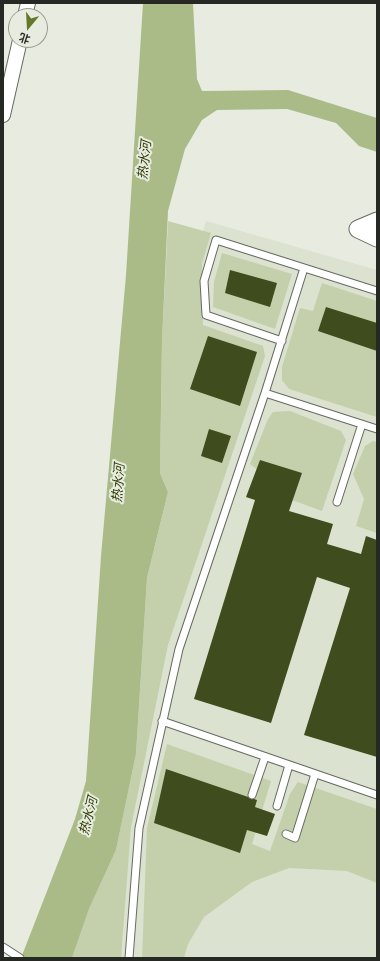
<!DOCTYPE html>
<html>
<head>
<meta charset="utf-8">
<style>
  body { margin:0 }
  #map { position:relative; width:380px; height:961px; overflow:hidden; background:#e8ece0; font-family:Arial,"Noto Sans SC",sans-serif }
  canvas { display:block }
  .frame { position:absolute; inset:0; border:4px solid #262823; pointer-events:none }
  .north { position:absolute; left:8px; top:8px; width:40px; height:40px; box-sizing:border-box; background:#e8ece0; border:1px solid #9a9e94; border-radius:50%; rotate:198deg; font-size:11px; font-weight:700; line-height:16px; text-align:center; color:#262823 }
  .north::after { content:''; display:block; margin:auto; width:14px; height:18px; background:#637829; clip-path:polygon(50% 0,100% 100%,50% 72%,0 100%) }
</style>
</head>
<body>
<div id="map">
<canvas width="380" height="961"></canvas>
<div class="frame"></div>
<div class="north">北</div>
</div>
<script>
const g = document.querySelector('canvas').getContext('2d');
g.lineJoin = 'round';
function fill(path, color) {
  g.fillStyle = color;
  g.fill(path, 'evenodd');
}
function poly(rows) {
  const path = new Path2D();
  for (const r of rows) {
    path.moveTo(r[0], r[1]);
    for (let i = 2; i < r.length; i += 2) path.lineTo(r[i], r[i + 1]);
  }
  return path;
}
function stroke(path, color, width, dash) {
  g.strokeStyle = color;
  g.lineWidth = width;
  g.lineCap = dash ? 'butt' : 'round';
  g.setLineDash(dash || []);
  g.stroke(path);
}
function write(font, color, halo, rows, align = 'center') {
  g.font = font + ' Arial,"Noto Sans SC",sans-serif';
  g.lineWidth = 4;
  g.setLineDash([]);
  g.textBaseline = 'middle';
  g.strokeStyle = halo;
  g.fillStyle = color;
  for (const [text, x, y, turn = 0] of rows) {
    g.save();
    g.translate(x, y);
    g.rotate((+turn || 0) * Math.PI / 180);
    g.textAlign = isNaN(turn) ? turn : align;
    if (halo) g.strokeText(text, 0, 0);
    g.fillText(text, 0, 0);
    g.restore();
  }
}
fill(poly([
  [206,221,377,270,377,958,72,958,89,909,116,850,160,643,194,261]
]), '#dbe2cf');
fill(poly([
  [168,221,211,233,202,264,203,325,263,346,265,356,168,645,131,827,121,958,72,958,89,909,116,850,136,754,147,578,168,492,160,473,162,341],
  [222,253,292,274,275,329,213,307,214,282],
  [322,283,377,301,377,417,289,389,282,380,282,367,300,308,313,311],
  [290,411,341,431,346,440,322,511,259,488,263,474,250,464,268,419,273,412],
  [373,441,377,442,377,533,356,526,364,499,353,474,365,446],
  [167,744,271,781,252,844,270,851,290,794,298,782,377,809,377,883,347,871,289,868,252,882,204,917,188,944,184,958,142,958,147,828]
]), '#c4d0ac');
fill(poly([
  [143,3,193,3,197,79,202,91,288,90,377,118,377,152,359,146,336,123,287,109,217,110,202,120,185,149,168,211,162,341,160,473,168,492,147,578,136,754,116,850,89,909,72,958,21,958,75,819,86,781,101,556,126,275]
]), '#ab8');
fill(poly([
  [230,270,277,283,270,307,225,293],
  [326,307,377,323,377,351,318,331],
  [208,336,257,352,240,406,190,389],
  [209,429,231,436,222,463,201,456],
  [260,460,302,473,289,511,333,524,327,544,361,554,366,536,377,540,377,757,304,735,350,588,317,577,271,723,194,699,255,500,246,497],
  [166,769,257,800,255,807,275,814,267,836,247,830,240,853,154,823]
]), '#3f4c1d');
const service = poly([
  [282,341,206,315,204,281,216,240,377,291],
  [265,393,377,429],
  [337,502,362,424],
  [162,721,377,795],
  [252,795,265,757],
  [277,806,289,765],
  [286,834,295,838,315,774],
  [3,947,20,958],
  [129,958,139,828,179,649,265,393,304,268]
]);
const minor = poly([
  [25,16,28,3],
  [3,115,20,40]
]);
const tertiary = poly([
  [358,229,377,238],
  [358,229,377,221]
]);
stroke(service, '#666a60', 9);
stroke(minor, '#666a60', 16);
stroke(tertiary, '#666a60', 19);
stroke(service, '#fff', 7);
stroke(minor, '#fff', 14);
stroke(tertiary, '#fff', 17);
write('italic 13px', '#2e3b00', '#e8ece0', [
  ["热水河",145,160,-84],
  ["热水河",119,483,-86],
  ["热水河",89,816,-76]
]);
</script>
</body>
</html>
